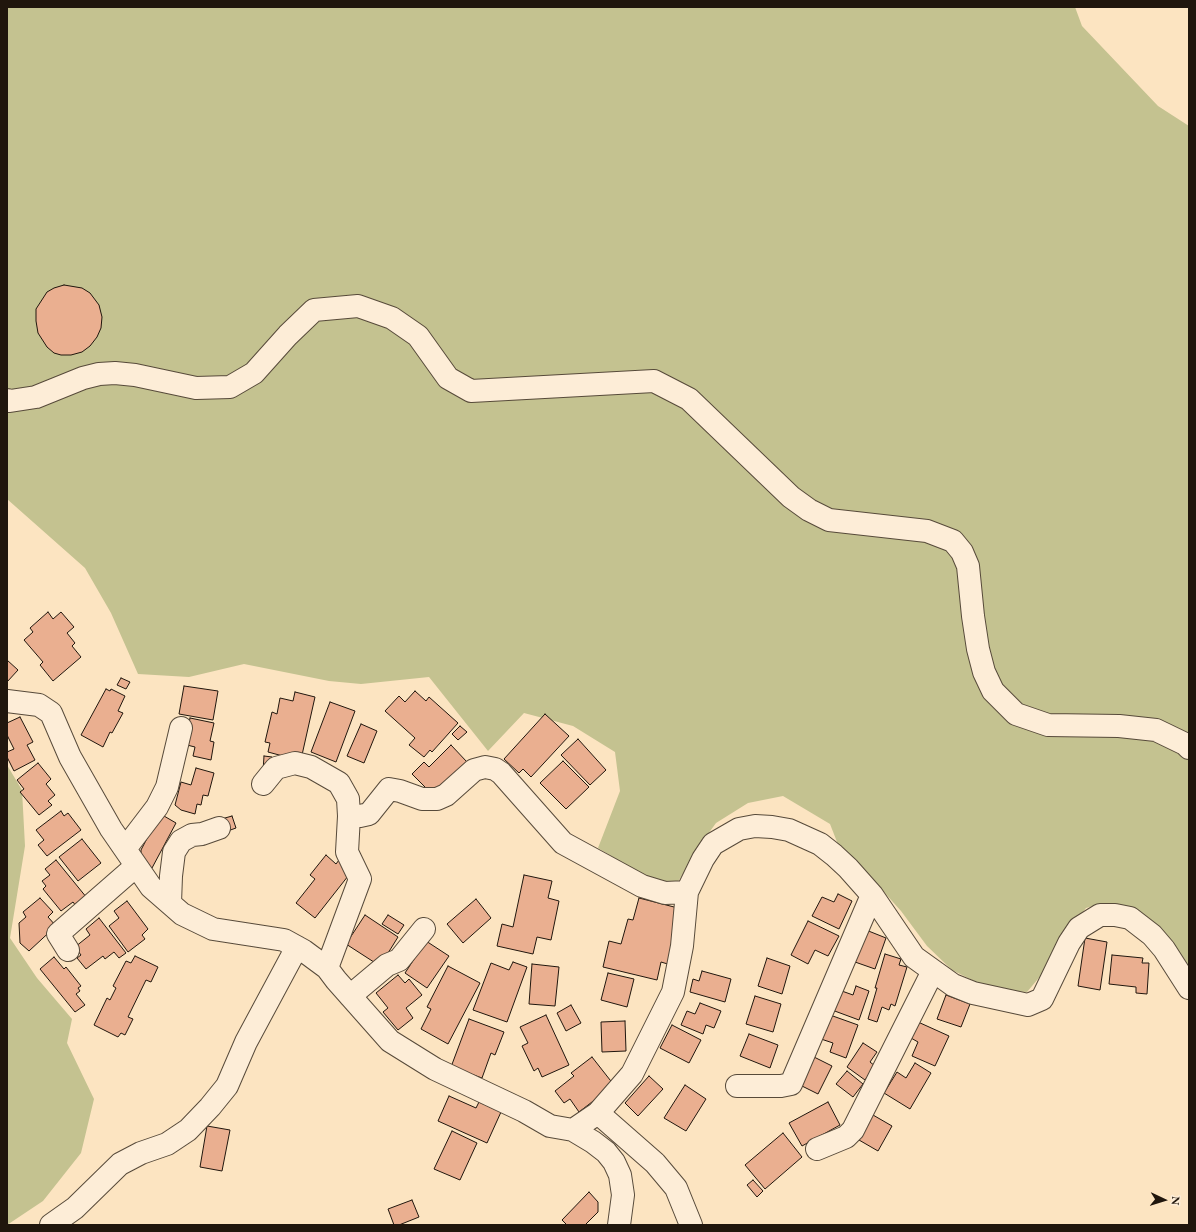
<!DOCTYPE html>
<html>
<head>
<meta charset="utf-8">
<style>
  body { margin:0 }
  #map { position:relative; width:1196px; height:1232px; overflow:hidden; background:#fce4c1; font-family:"EB Garamond",serif }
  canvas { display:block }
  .frame { position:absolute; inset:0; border:8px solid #20160d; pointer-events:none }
  .north { position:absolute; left:1144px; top:1180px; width:40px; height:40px; -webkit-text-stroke:3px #fdedd7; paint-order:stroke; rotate:94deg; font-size:11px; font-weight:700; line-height:16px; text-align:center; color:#20160d }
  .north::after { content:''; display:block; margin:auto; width:14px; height:18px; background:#20160d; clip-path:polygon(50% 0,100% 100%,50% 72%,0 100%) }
</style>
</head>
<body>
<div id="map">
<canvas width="1196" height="1232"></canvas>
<div class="frame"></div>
<div class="north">N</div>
</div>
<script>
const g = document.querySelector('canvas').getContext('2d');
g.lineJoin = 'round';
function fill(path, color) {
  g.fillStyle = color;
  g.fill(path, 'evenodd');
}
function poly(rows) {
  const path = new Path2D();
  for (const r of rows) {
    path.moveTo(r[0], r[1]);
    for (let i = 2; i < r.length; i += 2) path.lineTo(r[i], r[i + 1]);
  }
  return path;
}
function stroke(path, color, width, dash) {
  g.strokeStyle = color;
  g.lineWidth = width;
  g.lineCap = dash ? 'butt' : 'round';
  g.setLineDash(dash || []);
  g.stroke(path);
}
fill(poly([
  [7,7,1075,7,1082,26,1158,106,1189,126,1189,969,1167,938,1149,919,1131,908,1103,903,1086,908,1071,927,1048,967,1027,992,992,990,952,970,927,946,901,911,858,863,839,847,830,824,783,796,748,803,716,823,700,845,676,885,643,875,598,848,620,791,615,752,573,726,524,713,488,751,429,677,361,684,329,681,244,664,189,677,138,674,111,613,85,568,7,499],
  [7,765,22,790,25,846,10,938,37,978,72,1019,67,1043,94,1099,81,1153,43,1201,7,1225]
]), '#c4c290');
const building = poly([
  [64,285,82,288,90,293,99,305,102,317,101,328,97,337,90,346,82,352,71,355,61,355,54,353,47,347,38,333,36,321,36,309,47,292,54,288,64,285],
  [48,612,53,619,61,612,74,627,67,633,75,643,72,646,81,657,53,681,40,665,43,662,24,640,33,632,30,628,48,612],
  [7,660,18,670,7,682,7,660],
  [121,678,130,682,126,689,117,685,121,678],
  [184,686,218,691,213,720,179,714,184,686],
  [106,689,110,691,111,689,125,696,118,711,123,713,112,733,110,732,103,747,81,735,106,689],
  [415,691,426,701,429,697,458,723,432,752,430,750,424,757,409,745,415,738,385,711,399,696,405,702,415,691],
  [295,692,315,697,302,755,294,759,268,752,270,743,265,742,272,712,277,714,280,698,293,701,295,692],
  [330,702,355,711,336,762,311,752,330,702],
  [545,714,569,736,531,777,523,769,519,773,504,759,545,714],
  [20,717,33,742,27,745,35,760,14,771,7,757,7,752,14,749,7,735,7,723,20,717],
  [190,718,214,723,210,741,214,742,211,760,193,756,195,747,187,745,186,740,190,718],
  [361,724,377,731,364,763,347,756,361,724],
  [460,726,467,732,458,740,452,734,460,726],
  [578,739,606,770,590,785,561,755,578,739],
  [451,745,467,762,433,795,412,774,424,762,429,767,451,745],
  [264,756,272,757,271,772,263,772,264,756],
  [563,761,589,787,566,809,540,783,563,761],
  [38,763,51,779,46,784,55,795,48,801,52,805,39,815,20,792,24,789,17,780,38,763],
  [196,768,214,773,208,796,203,795,201,805,197,804,195,814,181,810,175,805,181,782,191,785,196,768],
  [61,811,64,816,68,813,81,830,47,856,38,845,44,840,36,830,61,811],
  [164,816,176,823,152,868,141,861,141,850,155,823,164,816],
  [232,816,236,828,222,833,218,820,232,816],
  [82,839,101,863,78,881,59,857,82,839],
  [326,855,336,864,339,860,352,871,315,918,296,903,315,879,310,875,326,855],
  [56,860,87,898,76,906,73,902,61,911,43,889,46,886,42,881,50,875,45,869,56,860],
  [524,875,552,881,548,898,559,901,551,940,537,937,533,954,497,946,502,924,513,927,524,875],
  [838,894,852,901,839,929,812,916,822,897,834,902,838,894],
  [40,898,53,912,48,917,56,926,29,951,20,943,19,923,26,917,23,912,40,898],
  [639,898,678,908,671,965,661,962,657,980,603,967,609,941,621,944,628,919,633,920,639,898],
  [476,899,491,918,463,943,447,924,476,899],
  [127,901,148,929,142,935,145,939,128,952,109,926,119,918,114,911,127,901],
  [365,915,398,937,380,966,346,944,365,915],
  [388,915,404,925,398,934,382,924,388,915],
  [99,918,126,953,119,958,114,952,105,959,103,956,86,969,77,958,81,955,75,947,90,935,86,929,99,918],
  [808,921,839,936,828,956,815,950,808,964,791,955,808,921],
  [866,930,886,938,875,969,855,962,866,930],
  [1085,938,1107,942,1100,990,1078,986,1085,938],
  [426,941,449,956,427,988,405,973,426,941],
  [885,954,901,959,899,965,907,967,895,1006,891,1004,889,1010,882,1007,877,1022,868,1019,877,988,875,988,885,954],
  [1112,955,1143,958,1142,963,1149,963,1147,994,1136,993,1136,987,1109,984,1112,955],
  [135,956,158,967,151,982,146,980,128,1017,133,1019,125,1035,121,1033,118,1037,94,1025,107,998,110,1000,116,988,113,986,126,961,131,963,135,956],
  [54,957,64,969,66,967,81,986,78,988,80,991,76,994,85,1005,75,1012,40,969,54,957],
  [767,958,790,966,782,994,758,986,767,958],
  [513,962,527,967,507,1022,473,1010,491,963,509,970,513,962],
  [532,964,559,967,555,1006,529,1004,532,964],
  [448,966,480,983,448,1044,421,1029,431,1009,427,1007,448,966],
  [702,971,731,979,725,1002,690,992,693,979,699,981,702,971],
  [608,973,634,979,627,1007,601,1000,608,973],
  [398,975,405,983,409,979,422,995,406,1008,413,1018,398,1030,383,1012,388,1008,376,993,398,975],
  [856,986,869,991,859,1020,832,1010,839,990,853,995,856,986],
  [946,995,970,1004,961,1027,937,1019,946,995],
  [755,996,781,1004,773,1032,746,1024,755,996],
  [700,1003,721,1011,714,1028,706,1025,703,1034,681,1025,687,1011,695,1014,700,1003],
  [571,1005,581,1023,566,1031,557,1013,571,1005],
  [546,1015,569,1065,542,1077,538,1068,534,1071,522,1046,528,1043,520,1027,546,1015],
  [830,1015,858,1025,846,1058,830,1052,833,1043,821,1039,830,1015],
  [469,1019,504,1032,495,1055,491,1053,482,1078,451,1067,469,1019],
  [625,1021,626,1051,602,1052,601,1022,625,1021],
  [918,1022,949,1036,935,1066,912,1056,918,1042,911,1038,918,1022],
  [672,1025,701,1040,689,1063,660,1048,672,1025],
  [749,1034,778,1045,770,1068,740,1056,749,1034],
  [863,1043,877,1052,870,1062,875,1066,865,1080,847,1067,863,1043],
  [592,1057,614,1085,579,1112,570,1099,564,1103,555,1091,574,1076,571,1073,592,1057],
  [814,1057,832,1066,818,1094,800,1085,814,1057],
  [915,1063,931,1073,910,1109,884,1093,897,1072,906,1078,915,1063],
  [847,1071,863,1084,853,1097,836,1084,847,1071],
  [649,1076,663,1089,638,1116,625,1103,649,1076],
  [685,1085,706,1099,686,1131,664,1118,685,1085],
  [449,1096,476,1108,479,1102,501,1112,487,1143,438,1121,449,1096],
  [828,1102,840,1125,802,1146,789,1123,828,1102],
  [873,1115,892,1126,878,1151,859,1140,873,1115],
  [207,1126,230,1130,222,1171,200,1167,207,1126],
  [452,1131,477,1143,460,1180,434,1169,452,1131],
  [783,1133,802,1157,765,1189,745,1165,783,1133],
  [753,1180,763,1191,757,1197,747,1185,753,1180],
  [589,1192,598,1202,598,1212,585,1225,567,1225,562,1220,589,1192],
  [412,1200,419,1217,399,1225,394,1225,388,1209,412,1200]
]);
fill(building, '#eaaf90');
stroke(building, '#20160d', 1);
const minor = poly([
  [7,400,10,401,36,397,83,378,99,374,115,373,135,375,196,388,230,387,254,373,288,335,314,310,358,306,392,318,418,336,448,378,471,391,654,381,689,399,791,497,809,510,829,520,927,531,953,541,962,552,968,566,973,616,978,649,984,672,993,691,1016,714,1048,725,1119,726,1156,730,1185,744,1189,748],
  [7,701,39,705,51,713,70,757,111,829,151,887,182,914,213,929,284,940,304,951,327,968,336,980,390,1041,435,1069,524,1111,550,1126,573,1130,593,1142,606,1152,614,1162,620,1175,623,1195,619,1225],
  [263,784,276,768,295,763,311,767,339,783,348,799,349,816,347,852,360,879,327,968],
  [349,816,360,816,369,814,389,789,400,791,422,799,437,799,446,795,474,770,485,767,495,769,501,773,563,843,642,886,665,893,687,892],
  [125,849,157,807,167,787,181,728],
  [170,903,171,876,174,852,181,841,192,835,202,834,219,828],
  [68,950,58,934,136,866],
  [350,996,387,965,399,960,424,929],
  [737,1086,781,1086,791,1084,872,895],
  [598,1113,655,1163,676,1188,691,1225],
  [573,1130,598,1113,632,1074,673,992,682,946,687,892,703,859,713,844,739,829,755,826,772,827,789,830,820,844,834,855,848,868,872,895,914,957,953,985,973,993,1028,1005,1042,999,1069,943,1079,928,1100,915,1115,915,1130,918,1152,935,1164,949,1189,988],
  [817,1149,846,1137,853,1130,933,971],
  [51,1225,75,1208,120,1164,141,1153,167,1144,188,1130,210,1107,227,1086,246,1042,297,947]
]);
stroke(minor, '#574a3a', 24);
stroke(minor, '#fdedd7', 22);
</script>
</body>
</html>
